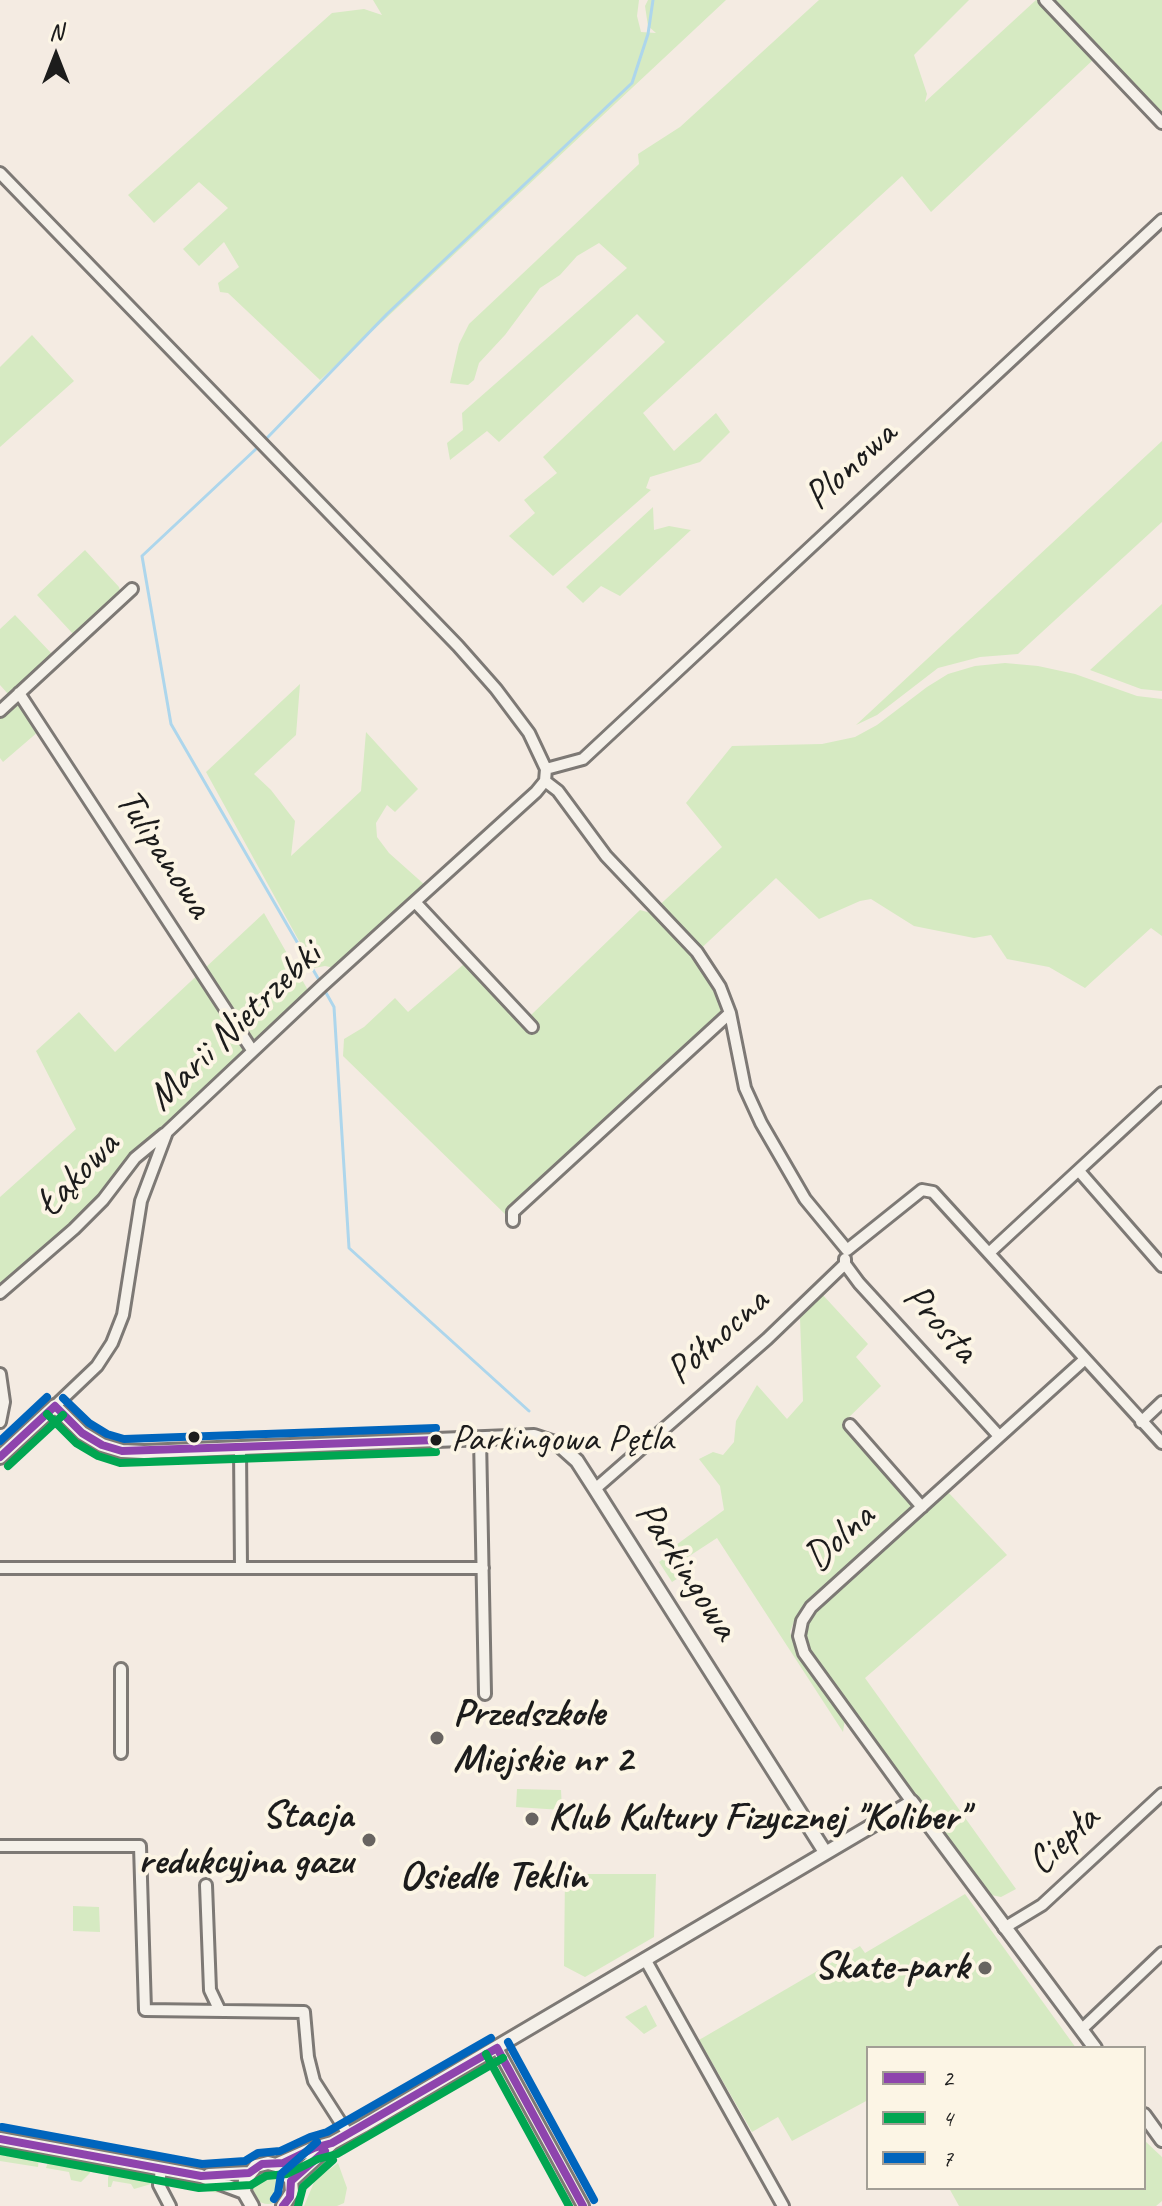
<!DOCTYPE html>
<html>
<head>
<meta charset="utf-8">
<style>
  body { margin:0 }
  #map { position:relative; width:1162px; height:2206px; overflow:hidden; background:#f4ebe2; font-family:Caveat,sans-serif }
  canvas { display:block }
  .legend { position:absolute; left:866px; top:2046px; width:280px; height:144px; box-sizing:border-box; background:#fcf5e5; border:2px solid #a29e95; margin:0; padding:10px 14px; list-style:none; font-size:24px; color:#1c1c1c }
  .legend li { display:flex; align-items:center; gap:16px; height:40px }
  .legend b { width:40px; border:2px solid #a29e95 }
  .north { position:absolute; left:16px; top:16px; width:80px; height:80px; -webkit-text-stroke:6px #fcf5e5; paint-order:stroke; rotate:0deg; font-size:22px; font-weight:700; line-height:32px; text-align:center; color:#1c1c1c }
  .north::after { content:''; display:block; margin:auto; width:28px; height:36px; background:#1c1c1c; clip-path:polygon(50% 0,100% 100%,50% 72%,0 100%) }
</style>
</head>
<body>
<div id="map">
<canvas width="1162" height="2206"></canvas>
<ul class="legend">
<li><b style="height:10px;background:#8e44ad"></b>2</li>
<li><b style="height:10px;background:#00a651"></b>4</li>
<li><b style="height:10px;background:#0065bd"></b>7</li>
</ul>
<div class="north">N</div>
</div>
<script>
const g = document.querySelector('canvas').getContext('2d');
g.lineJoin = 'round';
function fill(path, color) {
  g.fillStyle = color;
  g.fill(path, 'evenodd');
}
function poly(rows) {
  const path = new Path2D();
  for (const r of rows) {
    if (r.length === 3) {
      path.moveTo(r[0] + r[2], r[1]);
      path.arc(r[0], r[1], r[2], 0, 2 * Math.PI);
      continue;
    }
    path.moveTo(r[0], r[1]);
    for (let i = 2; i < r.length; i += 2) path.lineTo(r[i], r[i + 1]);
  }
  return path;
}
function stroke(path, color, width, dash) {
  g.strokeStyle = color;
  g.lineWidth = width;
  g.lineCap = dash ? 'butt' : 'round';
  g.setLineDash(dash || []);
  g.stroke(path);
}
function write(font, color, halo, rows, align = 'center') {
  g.font = font + ' Caveat,sans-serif';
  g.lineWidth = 8;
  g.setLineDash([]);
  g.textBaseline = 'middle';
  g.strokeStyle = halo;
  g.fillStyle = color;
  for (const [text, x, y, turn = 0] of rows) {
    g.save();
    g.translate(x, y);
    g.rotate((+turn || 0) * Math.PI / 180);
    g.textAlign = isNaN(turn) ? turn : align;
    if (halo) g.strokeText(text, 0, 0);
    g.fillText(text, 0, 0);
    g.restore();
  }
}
fill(poly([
  [373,0,639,0,637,16,641,32,656,33,648,26,645,6,648,0,726,0,320,380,228,293,220,292,218,283,239,267,224,242,199,266,183,249,228,208,199,182,154,223,128,195,332,13,364,9,382,15],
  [819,0,969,0,914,55,927,94,925,102,1036,0,1041,0,1095,58,931,212,902,176,643,413,674,451,716,413,730,432,700,462,650,477,646,488,651,490,553,576,509,536,535,513,524,500,557,473,543,457,665,342,637,314,499,442,487,431,450,460,447,443,463,430,462,413,627,268,599,243,577,256,560,275,540,288,505,335,479,363,474,380,468,385,450,383,459,344,469,324,639,164,638,154,680,127],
  [1051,0,1162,0,1162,118],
  [32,335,74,381,0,447,0,367],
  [1162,441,1162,522,1018,654,980,657,938,668,877,715,856,725],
  [653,507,654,530,669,526,691,530,620,596,601,586,583,603,566,587],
  [85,550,119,587,120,591,73,634,37,595],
  [1162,604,1162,691,1141,689,1090,670],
  [15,615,52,654,8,694,0,685,0,629],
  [1005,663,1038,666,1075,674,1137,696,1162,699,1162,936,1151,928,1085,988,1049,967,1007,959,991,935,974,938,914,926,871,899,860,901,819,919,776,878,693,956,725,1012,508,1217,343,1056,344,1039,364,1027,395,998,408,1012,464,964,520,1022,531,1015,640,910,651,913,722,847,686,803,732,746,822,744,855,737,877,725,927,687,948,674,975,666],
  [300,684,296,735,254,774,271,790,295,821,291,856,361,791,366,732,418,789,395,812,387,805,376,823,377,837,389,853,426,886,335,968,325,966,314,968,206,772],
  [19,704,39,731,3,762,0,758,0,717,13,705],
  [264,913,309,992,134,1154,99,1200,0,1289,0,1197,76,1129,36,1051,79,1012,115,1052],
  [822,1294,868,1344,856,1357,881,1386,842,1424,912,1499,912,1510,806,1604,795,1619,790,1632,797,1653,845,1719,843,1732,717,1538,674,1566,680,1577,672,1582,659,1562,663,1559,661,1556,724,1510,720,1486,699,1459,713,1452,723,1455,734,1442,736,1421,757,1385,787,1419,803,1401,800,1318],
  [947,1491,1007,1555,865,1678,1016,1889,1001,1897,991,1895,826,1675,804,1639,805,1624,812,1612],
  [517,1789,561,1790,562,1810,516,1807],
  [565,1874,656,1874,654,1937,585,1977,564,1966],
  [965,1894,1076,2048,868,2048,868,2100,792,2141,778,2117,752,2132,699,2040,860,1946,865,1953],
  [73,1906,99,1907,100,1932,73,1931],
  [646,2005,657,2026,644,2034,625,2017],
  [49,2135,122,2152,130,2151,128,2154,117,2154,42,2142,42,2136],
  [1144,2140,1162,2157,1162,2201,1156,2206,959,2206,949,2188,1144,2188],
  [11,2151,39,2156,38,2167,0,2161,0,2152],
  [143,2153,208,2165,224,2166,224,2171,147,2158],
  [331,2157,334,2158,312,2175,296,2206,289,2206,298,2179,324,2158],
  [49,2159,90,2166,90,2173,81,2182,71,2180,69,2172,46,2168],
  [338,2163,347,2188,344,2203,337,2206,304,2206,315,2180],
  [119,2170,147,2176,151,2184,134,2189,131,2184,113,2181,111,2187,108,2187,108,2177,113,2171],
  [268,2188,16],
  [170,2178,222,2187,222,2191,218,2193,164,2183]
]), '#d6eac2');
stroke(poly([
  [267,438,387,314,632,83,648,34,653,0],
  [256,449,142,556,171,724,319,980],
  [325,991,334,1007,349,1248,529,1411]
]), '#add6ec', 3);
const minor = poly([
  [1045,0,1162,123],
  [0,173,458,646,496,689,529,733,546,769,545,781,536,792,322,986,167,1132,141,1201,123,1315,112,1343,97,1366,55,1406],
  [19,693,252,1050],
  [0,711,132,589],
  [546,769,583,759,1162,220],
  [545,781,558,791,606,856,697,952,720,987,730,1013,745,1088,761,1123,805,1199,847,1250],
  [415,902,532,1027],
  [1079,1171,1162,1266],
  [513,1221,513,1212,730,1013],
  [847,1250,922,1190,933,1192,1162,1443],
  [989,1253,1162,1093],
  [845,1259,845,1264,859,1283,999,1436],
  [0,1293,74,1229,103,1200,135,1158,164,1134],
  [0,1374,4,1402,0,1422],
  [1141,1422,1162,1402],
  [850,1425,922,1507],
  [480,1438,485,1694],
  [240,1448,241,1568],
  [595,1489,767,1339,845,1264],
  [0,1568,483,1568],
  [121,1669,121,1753],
  [912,1802,804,1653,799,1636,802,1621,811,1607,1084,1360],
  [0,1846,140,1846,145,2010,304,2012,308,2057,314,2081,348,2134],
  [206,1885,210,1990,220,2011],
  [1004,1928,1042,1905,1162,1794],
  [645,1959,783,2206],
  [1081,2030,1162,1953],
  [497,2048,583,2206],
  [161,2169,159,2185,170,2206]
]);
const tertiary = poly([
  [0,1457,55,1406,82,1433,102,1445,122,1451,144,1452,534,1436,558,1444,577,1461,595,1489,825,1852],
  [1144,2115,1162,2140],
  [0,2139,201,2176,244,2192],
  [276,2165,314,2148,332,2143,363,2126,912,1802,1095,2048],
  [209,2175,249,2173],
  [291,2181,332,2143],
  [252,2206,244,2192,245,2180,256,2166,268,2163,280,2166,291,2180,292,2192,283,2206]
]);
stroke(minor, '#7d7975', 16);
stroke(tertiary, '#7d7975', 18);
stroke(minor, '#f5f1ea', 10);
stroke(tertiary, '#f5f1ea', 12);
stroke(poly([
  [55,1406,82,1433,102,1445,122,1451,436,1440],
  [0,1457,55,1406],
  [497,2048,583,2206],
  [0,2139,201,2176,249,2173,262,2164,283,2163,314,2148,332,2143,497,2048],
  [283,2206,290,2197,291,2181,325,2151]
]), '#8e44ad', 8);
stroke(poly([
  [47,1414,76,1443,98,1456,120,1463,436,1452],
  [8,1466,63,1415],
  [486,2054,569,2206],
  [0,2151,199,2188,251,2185,266,2176,287,2174,318,2159,337,2154,503,2058],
  [298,2206,303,2187,333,2160]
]), '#00a651', 8);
stroke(poly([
  [63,1398,89,1423,107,1434,124,1439,436,1428],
  [0,1441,47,1397],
  [508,2042,594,2200],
  [2,2127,202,2164,245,2161,258,2153,280,2151,310,2137,327,2132,491,2038],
  [274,2199,278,2193,281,2174,317,2142]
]), '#0065bd', 8);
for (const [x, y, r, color] of [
  [194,1437,7,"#1c1c1c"],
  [436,1440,7,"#1c1c1c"],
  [437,1738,8,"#686461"],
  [532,1819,8,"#686461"],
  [369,1840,8,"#686461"],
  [985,1968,8,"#686461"]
]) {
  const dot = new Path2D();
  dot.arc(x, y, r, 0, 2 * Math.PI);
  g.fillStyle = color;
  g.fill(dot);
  stroke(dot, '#fcf5e5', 3);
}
write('38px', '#1c1c1c', '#fcf5e5', [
  ["Parkingowa Pętla",451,1440]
], 'left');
write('40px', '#1c1c1c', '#fcf5e5', [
  ["Plonowa",851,466,-43],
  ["Tulipanowa",163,854,57],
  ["Marii Nietrzebki",235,1027,-44],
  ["Łąkowa",78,1175,-46],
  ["Prosta",940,1324,48],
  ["Północna",718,1337,-42],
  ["Dolna",840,1538,-42],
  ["Parkingowa",686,1571,57],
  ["Ciepła",1064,1841,-43]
]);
write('bold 40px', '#1c1c1c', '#fcf5e5', [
  ["Przedszkole",453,1715],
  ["Miejskie nr 2",453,1761],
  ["Stacja",353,1817,"right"],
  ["redukcyjna gazu",353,1863,"right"],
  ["Klub Kultury Fizycznej \"Koliber\"",548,1819],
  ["Skate-park",969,1968,"right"]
], 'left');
write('bold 42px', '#1c1c1c', '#fcf5e5', [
  ["Osiedle Teklin",493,1877]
]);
</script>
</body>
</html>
